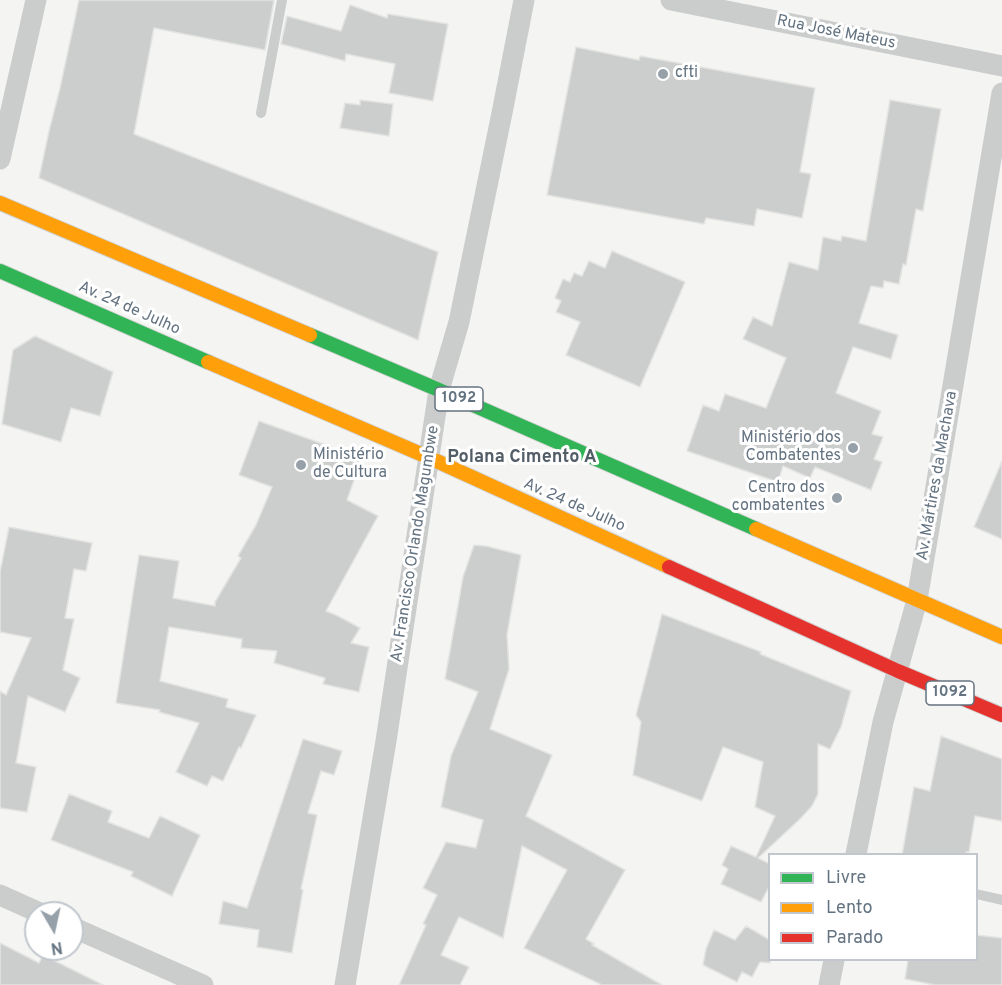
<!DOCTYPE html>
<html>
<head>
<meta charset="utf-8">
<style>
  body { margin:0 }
  #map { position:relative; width:1002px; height:985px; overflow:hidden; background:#f4f4f2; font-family:Overpass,sans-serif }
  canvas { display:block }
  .legend { position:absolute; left:768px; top:853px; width:210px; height:108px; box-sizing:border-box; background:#fff; border:2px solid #c1c7cd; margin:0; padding:8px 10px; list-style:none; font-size:18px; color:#647381 }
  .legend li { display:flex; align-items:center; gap:12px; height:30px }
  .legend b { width:30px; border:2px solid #c1c7cd }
  .north { position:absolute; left:24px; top:901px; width:60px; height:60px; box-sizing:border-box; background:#fff; border:2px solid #c1c7cd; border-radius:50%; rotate:171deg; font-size:16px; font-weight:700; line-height:24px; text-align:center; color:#647381 }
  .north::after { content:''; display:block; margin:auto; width:21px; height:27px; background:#96a0a9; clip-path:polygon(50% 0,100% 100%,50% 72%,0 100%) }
</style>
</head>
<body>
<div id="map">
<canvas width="1002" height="985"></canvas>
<ul class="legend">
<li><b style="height:8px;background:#30b455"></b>Livre</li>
<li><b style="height:8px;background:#ff9f0a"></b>Lento</li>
<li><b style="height:8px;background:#e5322d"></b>Parado</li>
</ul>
<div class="north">N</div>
</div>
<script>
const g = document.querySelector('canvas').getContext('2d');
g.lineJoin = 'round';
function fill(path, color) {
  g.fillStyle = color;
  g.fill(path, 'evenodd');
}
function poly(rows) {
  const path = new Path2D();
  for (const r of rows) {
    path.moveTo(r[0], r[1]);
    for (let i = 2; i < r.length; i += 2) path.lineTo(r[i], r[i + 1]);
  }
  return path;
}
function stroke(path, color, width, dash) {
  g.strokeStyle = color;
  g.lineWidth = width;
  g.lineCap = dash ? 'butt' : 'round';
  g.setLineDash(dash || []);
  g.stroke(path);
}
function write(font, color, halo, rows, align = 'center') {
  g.font = font + ' Overpass,sans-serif';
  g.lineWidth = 6;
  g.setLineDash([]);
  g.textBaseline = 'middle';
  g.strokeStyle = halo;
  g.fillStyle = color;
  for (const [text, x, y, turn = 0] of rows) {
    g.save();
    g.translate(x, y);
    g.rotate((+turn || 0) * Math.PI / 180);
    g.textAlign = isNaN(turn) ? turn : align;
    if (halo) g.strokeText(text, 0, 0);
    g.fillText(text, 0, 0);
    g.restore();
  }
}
const building = poly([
  [79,0,274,0,265,50,154,28,134,134,438,252,418,340,39,178,49,131,60,88,79,0],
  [350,5,387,18,388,14,448,24,433,101,389,93,395,64,346,54,345,61,281,44,287,16,341,31,350,5],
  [576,47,639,60,640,56,815,88,800,172,811,174,802,218,757,209,754,226,706,218,704,224,547,195,576,47],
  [360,100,393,104,389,136,340,128,345,103,360,105,360,100],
  [890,100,941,109,923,211,916,209,906,265,903,264,899,284,884,281,883,288,871,286,859,323,898,335,891,359,853,347,836,393,881,411,872,434,883,437,874,459,882,462,871,490,815,467,810,478,783,466,778,482,687,451,703,405,719,411,725,394,766,408,786,358,743,339,753,317,772,326,789,262,818,270,823,237,841,241,842,236,866,241,890,100],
  [612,251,685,282,640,387,566,355,580,322,556,312,561,301,555,298,563,279,570,282,574,273,582,276,589,261,605,268,612,251],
  [35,336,113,372,100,416,71,408,61,442,2,424,13,350,35,336],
  [259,421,362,458,347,500,378,516,326,611,338,616,360,628,351,643,369,647,359,692,323,684,325,678,274,663,277,651,241,648,242,639,169,627,160,681,228,699,226,707,256,715,241,748,239,747,223,781,212,776,207,786,176,772,199,723,159,712,160,710,116,703,139,555,179,561,173,598,215,606,215,602,241,558,238,556,256,525,272,487,239,475,259,421],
  [1002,461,1002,539,974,527,1002,461],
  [9,527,92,543,86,571,74,569,65,618,74,619,63,670,80,678,65,712,28,696,16,763,36,767,27,812,0,808,0,691,6,695,31,638,0,632,0,572,9,527],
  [474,545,486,546,521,555,507,635,509,669,490,729,552,755,526,816,625,870,586,939,594,944,592,945,662,985,602,985,524,948,567,870,522,846,503,938,459,917,441,955,469,967,460,985,399,985,426,925,423,924,437,895,423,888,446,842,476,848,483,820,441,807,451,756,478,692,445,679,463,577,474,545],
  [662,614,761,652,760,654,851,691,841,727,830,749,818,744,818,794,812,806,800,819,758,858,770,864,770,885,761,902,721,884,728,869,722,865,731,846,756,857,775,816,755,807,763,762,723,747,702,801,633,775,641,722,636,715,662,614],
  [941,736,1002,759,1002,821,975,816,969,852,966,852,966,855,902,855,914,787,930,791,941,736],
  [303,739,342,751,334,775,321,771,308,813,317,815,301,889,303,890,292,953,257,947,259,930,219,924,223,901,247,908,303,739],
  [69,794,112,811,108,822,149,838,160,816,200,835,172,896,131,876,133,872,51,840,69,794],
  [746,926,770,940,770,963,760,962,752,977,742,972,737,982,703,965,706,949,714,930,735,940,746,926],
  [976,935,1002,938,1002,985,935,985,905,979,908,960,976,960,976,935],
  [0,943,39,963,43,955,103,985,0,985,0,943]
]);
fill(building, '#cccece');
stroke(building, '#e3e3e2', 1.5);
const fast = poly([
  [0,271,208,362],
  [310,335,439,390,756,529]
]);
const slow = poly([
  [0,203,310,335],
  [208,362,430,458,669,567],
  [756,529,1002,637]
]);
const jam = poly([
  [669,567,898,671,1002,715]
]);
stroke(fast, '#d0d0d0', 16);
stroke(slow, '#d0d0d0', 16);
stroke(jam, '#d0d0d0', 16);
stroke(poly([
  [261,113,282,0],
  [976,894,1002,900]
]), '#cbcdcd', 10);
stroke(poly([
  [671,0,1002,66],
  [0,159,36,0],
  [856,854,883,722,917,600,1002,93],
  [0,895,40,913],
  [72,927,203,985],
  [345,985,386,741,439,390,459,322,502,113,524,0],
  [829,985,834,960]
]), '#cbcdcd', 21);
stroke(fast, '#30b455', 14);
stroke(slow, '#ff9f0a', 14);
stroke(jam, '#e5322d', 14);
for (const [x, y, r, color] of [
  [663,74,6,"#96a0a9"],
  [853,448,6,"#96a0a9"],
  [301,465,6,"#96a0a9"],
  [837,498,6,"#96a0a9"]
]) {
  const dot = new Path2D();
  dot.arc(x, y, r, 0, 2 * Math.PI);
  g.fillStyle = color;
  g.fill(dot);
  stroke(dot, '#fff', 2);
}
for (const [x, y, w] of [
  [459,399,48],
  [950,693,48]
]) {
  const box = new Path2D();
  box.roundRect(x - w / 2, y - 12, w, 24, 4.5);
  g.fillStyle = '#fff';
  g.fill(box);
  stroke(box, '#647381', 1.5);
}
write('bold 15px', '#647381', null, [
  ["1092",459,399],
  ["1092",950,693]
]);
write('16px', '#647381', '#fff', [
  ["Rua José Mateus",836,33,11],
  ["Av. 24 de Julho",129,309,24],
  ["Av. Mártires da Machava",938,476,-80],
  ["Av. 24 de Julho",574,506,24],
  ["Av. Francisco Orlando Magumbwe",416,544,-81]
]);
write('16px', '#647381', '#fff', [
  ["cfti",675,74],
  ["Ministério dos",841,439,"right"],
  ["Combatentes",841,457,"right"],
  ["Ministério",313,456],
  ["de Cultura",313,474],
  ["Centro dos",825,489,"right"],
  ["combatentes",825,507,"right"]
], 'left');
write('bold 18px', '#525d67', '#fff', [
  ["Polana Cimento A",522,458]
]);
</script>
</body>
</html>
